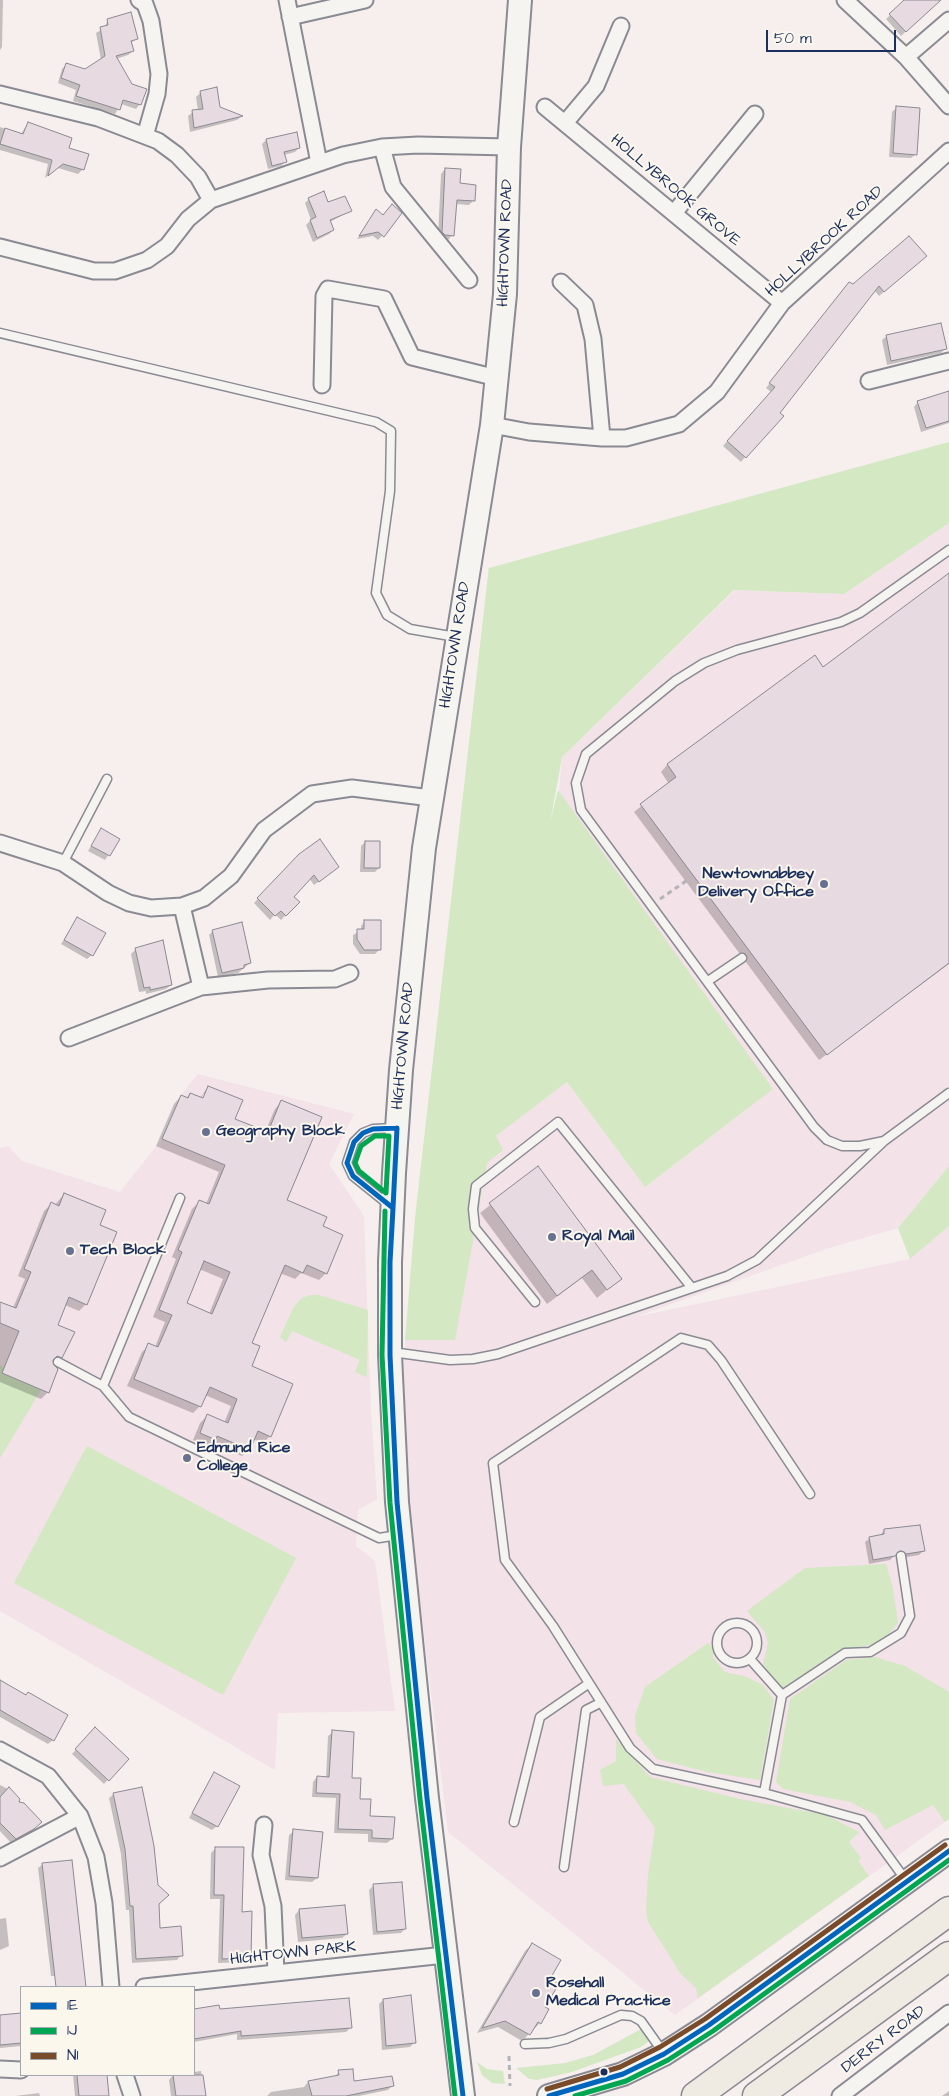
<!DOCTYPE html>
<html>
<head>
<meta charset="utf-8">
<style>
  body { margin:0 }
  #map { position:relative; width:949px; height:2096px; overflow:hidden; background:#f6efee; font-family:"Architects Daughter",sans-serif }
  canvas { display:block }
  .legend { position:absolute; left:20px; top:1986px; width:175px; height:90px; box-sizing:border-box; background:#fbf7ec; border:1px solid #a1a7b3; margin:0; padding:6px 9px; list-style:none; font-size:15px; color:#1b2f5e }
  .legend li { display:flex; align-items:center; gap:10px; height:25px }
  .legend b { width:25px; border:1px solid #a1a7b3 }
  .scale { position:absolute; left:766px; top:30px; width:130px; height:22px; box-sizing:border-box; border:2px solid #1b2f5e; border-top:0; padding-left:6px; font-size:15px; line-height:18px; white-space:nowrap; color:#1b2f5e; -webkit-text-stroke:4px #fbf7ec; paint-order:stroke }
</style>
</head>
<body>
<div id="map">
<canvas width="949" height="2096"></canvas>
<ul class="legend">
<li><b style="height:6px;background:#0065bd"></b>1E</li>
<li><b style="height:6px;background:#00a651"></b>1J</li>
<li><b style="height:6px;background:#7a4b2a"></b>N1</li>
</ul>
<div class="scale">50 m</div>
</div>
<script>
const g = document.querySelector('canvas').getContext('2d');
g.lineJoin = 'round';
function fill(path, color) {
  g.fillStyle = color;
  g.fill(path, 'evenodd');
}
function poly(rows) {
  const path = new Path2D();
  for (const r of rows) {
    if (r.length === 3) {
      path.moveTo(r[0] + r[2], r[1]);
      path.arc(r[0], r[1], r[2], 0, 2 * Math.PI);
      continue;
    }
    path.moveTo(r[0], r[1]);
    for (let i = 2; i < r.length; i += 2) path.lineTo(r[i], r[i + 1]);
  }
  return path;
}
function stroke(path, color, width, dash) {
  g.strokeStyle = color;
  g.lineWidth = width;
  g.lineCap = dash ? 'butt' : 'round';
  g.setLineDash(dash || []);
  g.stroke(path);
}
function write(font, color, halo, rows, align = 'center') {
  g.font = font + ' "Architects Daughter",sans-serif';
  g.lineWidth = 4;
  g.setLineDash([]);
  g.textBaseline = 'middle';
  g.strokeStyle = halo;
  g.fillStyle = color;
  for (const [text, x, y, turn = 0] of rows) {
    g.save();
    g.translate(x, y);
    g.rotate((+turn || 0) * Math.PI / 180);
    g.textAlign = isNaN(turn) ? turn : align;
    if (halo) g.strokeText(text, 0, 0);
    g.fillText(text, 0, 0);
    g.restore();
  }
}
fill(poly([
  [949,523,949,1166,898,1228,829,1248,635,1317,910,1259,949,1225,949,1819,675,2015,448,1832,390,1355,405,1356,405,1340,454,1340,475,1172,496,1136,567,1082,645,1187,773,1089,559,793,562,757,735,590,844,594],
  [198,1074,354,1114,329,1164,364,1216,371,1411,377,1499,358,1510,356,1546,375,1561,395,1711,278,1713,275,1770,0,1611,0,1148,8,1146,22,1161,120,1192,162,1139,181,1095]
]), '#f3e2e7');
fill(poly([
  [949,442,949,523,844,594,734,590,562,757,550,823,558,790,773,1089,645,1187,567,1082,496,1136,503,1150,487,1163,455,1340,405,1340,415,1218,489,566,489,568],
  [949,1166,949,1226,910,1259,898,1228],
  [310,1295,319,1295,368,1310,367,1377,355,1372,360,1360,292,1331,286,1342,280,1337,294,1306,302,1298],
  [0,1365,41,1390,0,1458],
  [87,1446,296,1558,223,1695,14,1583],
  [886,1564,893,1588,898,1623,881,1643,840,1650,781,1689,763,1664,768,1643,765,1632,747,1611,805,1568],
  [708,1643,713,1648,713,1658,725,1672,747,1677,763,1685,774,1700,760,1780,707,1772,657,1759,636,1733,635,1716,645,1687],
  [875,1657,905,1666,949,1692,949,1819,945,1822,933,1805,885,1830,876,1815,850,1802,783,1789,776,1782,790,1699,846,1660],
  [616,1739,650,1777,740,1799,826,1815,859,1832,849,1842,861,1858,858,1861,869,1876,698,1998,696,1988,681,1974,648,1922,646,1910,648,1875,655,1828,624,1784,603,1786,600,1770,616,1761],
  [643,2028,649,2041,641,2047,572,2072,537,2080,529,2079,516,2068,565,2063,593,2055],
  [477,2062,487,2069,503,2071,505,2084,492,2083,482,2075]
]), '#d3e8c3');
fill(poly([
  [0,0,3,0,2,47,0,50],
  [906,0,927,0,933,6,901,36,886,19],
  [108,20,137,38,131,43,133,51,128,55,116,59,140,104,136,109,121,104,115,114,73,101,76,90,58,83,62,69,66,65,86,71,101,60,96,33,104,28],
  [201,92,219,108,241,117,237,120,190,132,188,116,193,112,198,111,196,97],
  [897,107,916,154,911,158,889,157,892,112],
  [28,123,68,149,83,169,78,174,58,168,45,178,48,164,0,150,0,127,21,134],
  [266,140,299,148,295,152,284,155,285,162,281,166,268,169,262,144],
  [445,169,473,201,469,205,455,204,452,235,448,240,440,239,438,237,441,174],
  [309,199,350,211,330,222,333,230,329,234,313,242,306,225,311,220,305,203],
  [376,211,383,216,401,214,378,240,373,236,357,239],
  [921,260,879,296,874,290,741,462,723,446,771,392,766,388,849,283,853,286],
  [887,336,945,349,941,353,887,365,882,340],
  [949,394,949,423,921,432,914,407,918,402],
  [949,575,949,964,819,1060,634,812,669,784,661,772,667,765,814,657,823,669],
  [101,829,119,839,105,860,88,851],
  [365,842,379,868,375,872,360,872,361,846],
  [300,855,333,871,314,885,309,878,292,897,298,902,281,920,275,914,270,920,254,903],
  [77,919,92,955,87,959,61,944],
  [365,921,380,949,375,954,360,954,353,944,353,935,361,930,361,926],
  [213,931,250,963,238,973,218,977,209,935],
  [136,949,171,985,166,989,146,994,146,991,139,992,131,954],
  [208,1087,234,1120,265,1132,275,1109,282,1101,285,1201,321,1227,326,1273,319,1280,301,1273,295,1279,280,1273,251,1344,250,1367,270,1436,263,1443,253,1439,249,1449,242,1456,211,1443,208,1446,193,1440,200,1423,207,1416,224,1423,231,1406,205,1395,200,1406,193,1413,127,1386,142,1352,149,1345,155,1347,165,1322,153,1317,176,1259,172,1257,192,1209,199,1202,206,1204,219,1172,156,1146,174,1104,181,1096,186,1098,190,1094,200,1098],
  [203,1094,206,1094,200,1103],
  [199,1269,223,1279,209,1314,185,1304],
  [538,1168,620,1279,597,1298,582,1278,547,1304,480,1213],
  [64,1194,98,1226,86,1304,79,1311,65,1305,56,1326,61,1357,54,1364,52,1364,48,1392,41,1399,0,1382,0,1303,13,1308,25,1279,18,1276,44,1211,51,1204,55,1205],
  [897,1528,923,1551,919,1555,901,1558,895,1555,890,1560,869,1564,865,1542,870,1538,880,1536,884,1530],
  [0,1682,53,1740,48,1744,0,1717],
  [95,1729,127,1759,104,1784,72,1754],
  [333,1732,359,1800,369,1817,392,1839,387,1843,368,1842,368,1834,334,1833,336,1798,312,1797,313,1782,317,1777,326,1778,328,1736],
  [214,1773,217,1826,212,1830,189,1818],
  [0,1785,12,1791,17,1802,41,1822,28,1834,11,1843,0,1831],
  [114,1794,158,1904,158,1929,181,1955,177,1960,132,1963,129,1910,126,1910,121,1854,109,1798],
  [294,1831,317,1878,312,1882,285,1880,289,1835],
  [215,1849,250,1958,246,1962,218,1963,220,1899,210,1899,211,1853],
  [70,1861,85,1987,58,1987,56,1976,51,1976,38,1868,43,1864],
  [374,1885,405,1929,401,1933,373,1935,369,1890],
  [299,1910,347,1934,342,1938,298,1942,295,1915],
  [6,1918,9,1946,0,1950,0,1919],
  [532,1944,548,1979,540,2023,522,2041,498,2027,477,2033,525,1951],
  [383,2000,414,2043,410,2047,382,2050,379,2004],
  [218,2006,219,2010,351,2027,346,2032,237,2040,237,2034,194,2042,194,2011],
  [21,2014,21,2046,0,2048,0,2016],
  [201,2071,204,2096,171,2096,169,2080,173,2075,194,2075,194,2072],
  [339,2071,353,2082,392,2086,388,2090,359,2096,267,2096,271,2092,304,2087,308,2082,335,2077],
  [73,2075,105,2075,107,2096,75,2096],
  [949,2091,949,2096,942,2096],
  [39,2093,40,2096,15,2096]
]), '#0003');
const building = poly([
  [904,0,941,0,906,32,889,14,904,0],
  [131,12,138,39,131,41,134,51,116,56,132,84,147,89,141,105,123,100,120,110,76,96,80,85,61,78,66,63,85,69,105,56,100,27,108,25,107,19,131,12],
  [217,87,220,107,243,116,194,128,192,110,203,109,200,91,217,87],
  [896,106,920,108,917,155,893,153,896,106],
  [28,122,72,138,69,148,89,154,84,170,63,164,48,176,52,160,0,144,5,128,23,134,28,122],
  [297,132,300,148,284,152,287,162,272,166,266,139,297,132],
  [445,168,461,169,460,183,476,185,475,201,457,200,454,236,445,235,442,232,445,168],
  [324,191,328,202,345,196,352,211,330,220,334,230,317,238,310,220,316,217,308,198,324,191],
  [392,204,402,213,384,237,378,232,359,236,376,209,383,215,392,204],
  [909,236,927,256,884,292,879,286,780,413,784,416,746,458,727,441,775,387,769,383,849,282,853,284,909,236],
  [941,323,947,349,891,361,886,335,941,323],
  [949,391,949,421,926,428,917,401,949,391],
  [949,573,949,963,827,1055,640,804,676,777,667,764,815,655,823,667,949,573],
  [101,828,120,839,110,856,91,846,101,828],
  [320,839,339,867,319,882,314,875,294,897,300,902,286,916,281,911,275,916,257,898,299,854,320,839],
  [365,841,380,841,380,868,364,868,365,841],
  [77,917,106,933,93,956,64,940,77,917],
  [364,920,381,920,381,950,364,950,357,939,357,929,364,929,364,920],
  [242,922,251,963,244,965,244,968,222,973,212,930,242,922],
  [163,940,172,985,150,990,150,987,144,988,135,948,163,940],
  [208,1086,243,1100,235,1119,268,1132,281,1100,322,1117,287,1200,327,1217,323,1226,343,1235,327,1274,307,1265,303,1273,285,1265,252,1343,260,1346,252,1366,293,1384,271,1437,258,1431,250,1450,217,1436,216,1440,200,1433,207,1414,228,1423,237,1399,210,1387,201,1407,134,1379,148,1343,158,1347,172,1315,159,1310,182,1252,178,1250,199,1200,209,1204,225,1165,162,1139,181,1095,188,1098,190,1093,203,1098,208,1086],
  [204,1261,230,1272,212,1314,187,1303,204,1261],
  [538,1166,622,1279,607,1290,592,1270,557,1296,489,1203,538,1166],
  [64,1193,106,1210,100,1225,117,1232,87,1305,69,1297,58,1325,75,1332,62,1358,57,1356,53,1360,54,1365,58,1369,49,1393,2,1373,19,1331,0,1323,0,1302,16,1308,31,1272,24,1269,51,1202,59,1206,64,1193],
  [920,1525,925,1551,906,1554,900,1551,895,1556,873,1560,869,1537,884,1534,884,1529,920,1525],
  [0,1680,26,1695,28,1692,68,1715,54,1741,0,1710,0,1680],
  [95,1727,129,1759,109,1781,75,1749,95,1727],
  [332,1730,354,1732,352,1778,361,1778,360,1799,371,1799,370,1816,395,1817,393,1839,372,1838,372,1830,338,1829,340,1794,316,1793,317,1776,329,1777,332,1730],
  [214,1772,240,1786,218,1827,192,1813,214,1772],
  [9,1787,20,1799,19,1802,24,1803,42,1822,34,1829,16,1839,0,1823,0,1797,9,1787],
  [142,1787,154,1846,158,1885,169,1895,159,1904,160,1928,181,1926,183,1956,136,1959,133,1906,130,1906,125,1849,113,1793,142,1787],
  [293,1829,323,1832,318,1878,289,1876,293,1829],
  [215,1847,244,1847,242,1912,252,1911,251,1958,222,1959,224,1895,214,1895,215,1847],
  [72,1860,86,1987,56,1987,42,1863,72,1860],
  [402,1882,406,1929,377,1932,373,1884,402,1882],
  [345,1905,348,1934,302,1938,299,1909,345,1905],
  [532,1943,561,1960,550,1979,559,1984,545,2007,549,2009,541,2024,538,2022,530,2035,505,2021,482,2028,532,1943],
  [411,1995,416,2043,386,2046,383,1999,411,1995],
  [349,1998,352,2028,241,2036,241,2031,194,2039,194,2009,219,2005,220,2009,349,1998],
  [21,2013,21,2043,0,2045,0,2015,21,2013],
  [353,2069,354,2081,392,2076,394,2086,346,2096,312,2096,308,2081,339,2075,338,2070,353,2069],
  [77,2075,107,2075,109,2096,79,2096,77,2075],
  [173,2075,203,2075,206,2096,176,2096,173,2075]
]);
fill(building, '#e8dae1');
stroke(building, '#8a8a93', 1);
const service = poly([
  [0,333,376,422,391,431,390,491,376,593,387,615,410,629,456,637],
  [949,550,860,613,841,622,737,650,704,663,675,681,586,754,576,783,581,810,814,1127,827,1140,842,1146,860,1146,884,1141,949,1093],
  [63,863,107,779],
  [708,981,742,958],
  [389,1205,353,1176,347,1163,354,1142,363,1133,373,1129,395,1128],
  [535,1302,475,1228,473,1209,476,1186,558,1122,692,1288],
  [392,1352,450,1360,473,1359,498,1354,727,1276,757,1260,883,1142],
  [58,1362,103,1386,129,1417,379,1538,398,1535],
  [103,1386,180,1198],
  [810,1494,721,1360,708,1345,681,1338,493,1463,505,1560,553,1626,630,1748,653,1769,764,1793,862,1820,905,1879],
  [737,1643,20],
  [750,1659,782,1695],
  [764,1793,782,1695,845,1653,870,1652,901,1633,910,1616,901,1556],
  [514,1822,540,1717,588,1684],
  [564,1867,586,1710,600,1703],
  [525,2044,549,2043,566,2039,621,2015,632,2016,641,2021,663,2052]
]);
const minor = poly([
  [139,0,145,4,151,21,159,74,157,94,145,136],
  [287,0,319,163],
  [845,0,906,57,949,106],
  [290,17,365,0],
  [906,57,949,20],
  [0,94,98,118,158,141,177,155,198,177,211,200],
  [545,107,782,303],
  [565,123,596,86,621,26],
  [382,147,393,187,469,280],
  [674,213,755,114],
  [0,247,94,271,115,271,147,260,167,246,188,219,211,200,343,155,382,147,418,145,509,147],
  [561,282,585,305,593,339,602,438],
  [869,381,949,361],
  [322,385,324,296,328,289,384,299,412,357,497,378],
  [492,425,529,432,602,438,626,438,679,424,717,392,782,303,949,151],
  [0,843,63,863,108,893,129,903,151,908,182,906,204,898,231,876,264,830,312,794,352,788,431,798],
  [182,906,201,987],
  [69,1038,201,987,268,980,335,979,350,973],
  [0,1750,48,1776,80,1816,96,1857,104,1903,111,1987],
  [264,1825,261,1855,273,1906,276,1973],
  [0,1858,80,1816],
  [144,1987,445,1955],
  [0,2069,21,2070],
  [125,2075,132,2096],
  [840,2096,949,2013]
]);
const secondary = poly([
  [463,2096,427,1798,397,1502,390,1355,390,1262,394,1173,401,1070,424,848,492,425,505,294,509,147,520,0],
  [549,2096,623,2074,664,2054,709,2025,949,1851]
]);
const motorway = poly([
  [696,2096,949,1911],
  [757,2096,949,1956]
]);
stroke(service, '#8a8a93', 11);
stroke(minor, '#8a8a93', 19);
stroke(secondary, '#8a8a93', 26);
stroke(motorway, '#8a8a93', 31);
stroke(poly([
  [660,899,689,879],
  [509,2056,510,2086]
]), '#b3b4b7', 3, [5, 4]);
stroke(service, '#f6f4f1', 8);
stroke(minor, '#f6f4f1', 15);
stroke(secondary, '#f6f4f1', 22);
stroke(motorway, '#efeae2', 28);
stroke(poly([
  [397,1128,393,1208,353,1176,347,1163,354,1142,363,1133,373,1129,397,1128],
  [393,1208,390,1262,390,1355,397,1502,427,1798,463,2096],
  [549,2096,623,2074,664,2054,709,2025,949,1851]
]), '#0065bd', 5);
stroke(poly([
  [375,1136,389,1136,386,1193,359,1171,355,1163,361,1146,375,1136],
  [385,1211,382,1355,390,1503,420,1799,455,2096],
  [575,2096,626,2081,668,2060,713,2031,949,1860]
]), '#00a651', 5);
stroke(poly([
  [547,2089,620,2067,660,2047,705,2019,945,1845]
]), '#7a4b2a', 5);
for (const [x, y, r, color] of [
  [824,884,5,"#687290"],
  [206,1132,5,"#687290"],
  [552,1237,5,"#687290"],
  [70,1251,5,"#687290"],
  [187,1458,5,"#687290"],
  [536,1993,5,"#687290"],
  [604,2072,4.5,"#1b2f5e"]
]) {
  const dot = new Path2D();
  dot.arc(x, y, r, 0, 2 * Math.PI);
  g.fillStyle = color;
  g.fill(dot);
  stroke(dot, '#fbf7ec', 2);
}
write('16px', '#1b2f5e', '#fbf7ec', [
  ["HOLLYBROOK GROVE",675,191,40],
  ["HOLLYBROOK ROAD",825,242,-43],
  ["HIGHTOWN ROAD",506,243,-88],
  ["HIGHTOWN ROAD",456,645,-81],
  ["HIGHTOWN ROAD",404,1046,-85],
  ["HIGHTOWN PARK",293,1954,-6],
  ["DERRY ROAD",884,2040,-37]
]);
write('bold 16px', '#1b2f5e', '#fbf7ec', [
  ["Newtownabbey",814,875,"right"],
  ["Delivery Office",814,893,"right"],
  ["Geography Block",216,1132],
  ["Royal Mail",562,1237],
  ["Tech Block",80,1251],
  ["Edmund Rice",197,1449],
  ["College",197,1467],
  ["Rosehall",546,1984],
  ["Medical Practice",546,2002]
], 'left');
</script>
</body>
</html>
